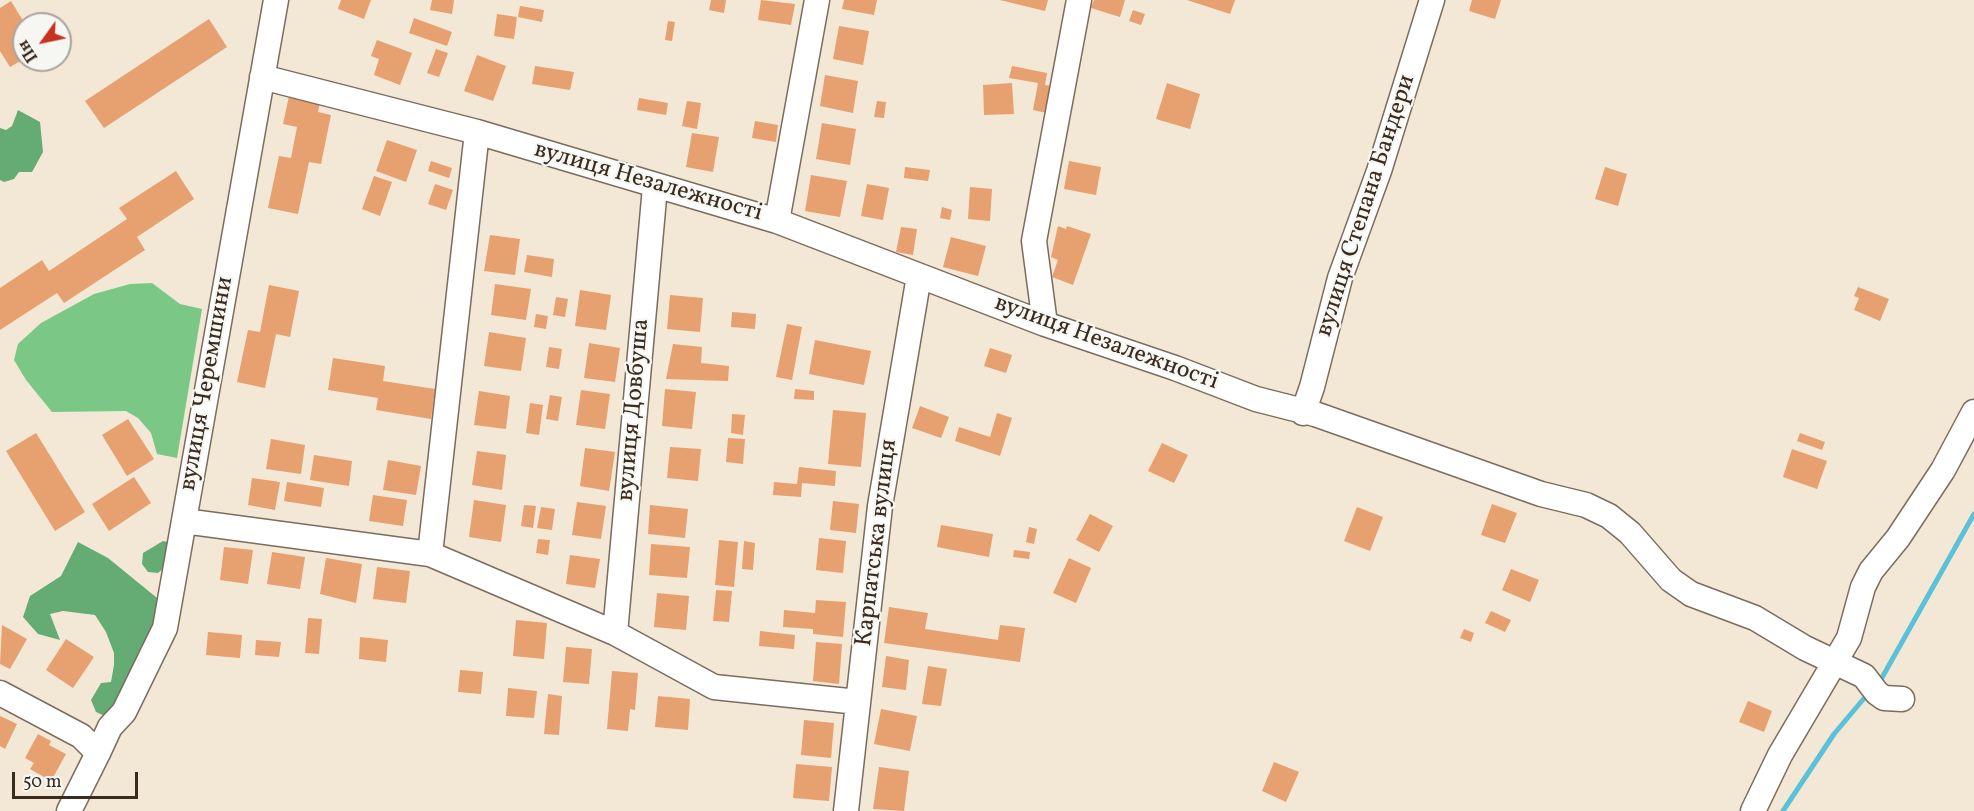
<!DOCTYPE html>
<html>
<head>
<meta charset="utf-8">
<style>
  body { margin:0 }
  #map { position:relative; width:1974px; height:811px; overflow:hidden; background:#f3e8d5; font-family:Vollkorn,serif }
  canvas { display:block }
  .north { position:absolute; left:12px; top:12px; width:60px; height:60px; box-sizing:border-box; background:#f6f6f2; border:2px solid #aba49d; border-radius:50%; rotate:237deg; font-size:16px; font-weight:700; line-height:24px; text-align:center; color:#3b2a1e }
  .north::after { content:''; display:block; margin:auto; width:21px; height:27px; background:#c8321e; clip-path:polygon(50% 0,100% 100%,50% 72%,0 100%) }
  .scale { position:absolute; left:12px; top:772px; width:126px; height:27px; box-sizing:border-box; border:3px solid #3b2a1e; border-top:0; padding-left:8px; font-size:18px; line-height:21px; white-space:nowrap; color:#3b2a1e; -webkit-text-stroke:4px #f6f6f2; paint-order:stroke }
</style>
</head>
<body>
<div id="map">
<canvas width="1974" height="811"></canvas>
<div class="north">Пн</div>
<div class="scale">50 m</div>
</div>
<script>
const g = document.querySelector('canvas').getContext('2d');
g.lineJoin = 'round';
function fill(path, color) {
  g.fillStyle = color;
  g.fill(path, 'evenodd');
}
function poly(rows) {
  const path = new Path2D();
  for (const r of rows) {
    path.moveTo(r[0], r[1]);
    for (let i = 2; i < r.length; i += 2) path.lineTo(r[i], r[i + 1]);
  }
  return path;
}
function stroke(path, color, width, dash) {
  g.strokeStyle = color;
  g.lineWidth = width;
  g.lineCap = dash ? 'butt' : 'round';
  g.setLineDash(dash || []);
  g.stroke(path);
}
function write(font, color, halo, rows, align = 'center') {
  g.font = font + ' Vollkorn,serif';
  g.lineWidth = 4.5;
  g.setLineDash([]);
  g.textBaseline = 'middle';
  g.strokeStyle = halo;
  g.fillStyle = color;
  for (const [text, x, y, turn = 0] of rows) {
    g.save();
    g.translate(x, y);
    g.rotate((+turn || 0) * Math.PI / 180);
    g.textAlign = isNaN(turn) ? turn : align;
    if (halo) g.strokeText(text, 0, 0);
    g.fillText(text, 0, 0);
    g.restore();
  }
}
fill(poly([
  [152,283,180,304,202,309,177,458,157,454,151,433,138,418,126,411,52,412,26,380,14,360,18,344,41,323,94,294,130,284]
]), '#7bc886');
fill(poly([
  [18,110,40,122,43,152,32,172,19,172,14,179,4,182,0,180,0,128,6,130,12,126],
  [163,541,168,542,171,547,165,567,158,573,148,572,142,564,143,553],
  [78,542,108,558,162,602,116,721,96,712,91,700,101,683,111,682,114,665,114,653,106,632,95,615,63,611,50,614,60,640,38,634,23,617,30,596,61,576]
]), '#64ac73');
stroke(poly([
  [1879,683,1974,514],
  [1783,811,1834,734,1866,696]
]), '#5ac1d8', 5);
fill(poly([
  [341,0,371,0,364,19,338,9],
  [432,0,454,0,452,14,430,10],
  [711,0,726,0,724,13,709,10],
  [761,0,795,4,791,25,758,20],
  [844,0,877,0,874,15,842,9],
  [1000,0,1048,0,1045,11],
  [1094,0,1125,0,1120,17,1091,8],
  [1187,0,1235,0,1230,14],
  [1472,0,1501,0,1495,19,1469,11],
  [11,1,25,24,24,59,10,67,0,51,0,8],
  [520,6,544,10,542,22,518,17],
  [1133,10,1145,14,1141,25,1129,21],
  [497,14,517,17,514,39,494,36],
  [414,18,452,32,447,46,409,33],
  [209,19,227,47,104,128,85,101],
  [668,21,675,22,672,41,665,40],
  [839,26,869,31,863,65,833,59],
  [377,40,412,53,400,85,374,75,379,59,371,56],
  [436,49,448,53,439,77,427,73],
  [477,55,506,66,493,101,464,91],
  [535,66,574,72,570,90,532,84],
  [1012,66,1047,73,1045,85,1053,86,1047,113,1033,110,1038,83,1009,78],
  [825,75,858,81,853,113,820,106],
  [1012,83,1014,114,984,115,983,85],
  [1167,83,1200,94,1190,129,1156,119],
  [289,96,320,102,318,112,331,115,321,164,309,162,298,214,268,208,279,156,291,158,297,127,283,124],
  [639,98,668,103,666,115,637,110],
  [687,101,701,103,697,129,682,126],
  [877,101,886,102,884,118,874,117],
  [755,121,778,125,776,142,752,138],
  [822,123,856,129,850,165,816,159],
  [692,133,719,137,713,172,686,167],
  [387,140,417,150,406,182,376,171],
  [431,161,452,168,449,178,428,171],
  [1069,161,1101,167,1096,195,1064,189],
  [905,167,930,170,928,181,904,178],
  [1605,167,1627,174,1618,206,1595,199],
  [176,171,194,199,137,237,145,250,64,303,57,293,0,330,0,288,42,260,49,271,127,219,119,208],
  [811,175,847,181,840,217,805,211],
  [374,176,392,182,380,216,362,209],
  [435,184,453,190,446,210,428,204],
  [867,184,889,188,883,220,861,216],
  [970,187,992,189,990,221,968,219],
  [942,207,952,210,950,220,940,218],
  [1058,226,1066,229,1067,226,1091,234,1073,285,1052,277,1058,260,1051,257],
  [901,227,917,229,913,255,896,252],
  [490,235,520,239,515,275,484,271],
  [951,237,986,246,978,276,943,267],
  [527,255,554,259,552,277,524,272],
  [495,284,531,289,526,320,491,315],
  [269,285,299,291,290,337,276,334,265,388,237,382,248,330,260,332],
  [1858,287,1889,299,1880,321,1854,310,1859,298,1854,296],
  [580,290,611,295,606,330,575,326],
  [670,295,703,298,700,332,667,329],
  [556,297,568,299,565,317,553,315],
  [732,312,756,314,755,329,731,327],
  [536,314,548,316,546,329,534,327],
  [787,324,802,327,792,380,776,377],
  [489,332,526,338,521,371,484,366],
  [815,340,871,351,864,385,809,374],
  [589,343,620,348,615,382,584,378],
  [673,344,702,347,701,363,729,366,728,381,666,379],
  [549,347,562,349,559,369,546,367],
  [990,348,1012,355,1006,373,984,366],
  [333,358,385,366,383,381,435,389,431,419,376,410,378,398,328,390],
  [665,389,696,392,692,429,662,426],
  [795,389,814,391,814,400,794,399],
  [581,390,610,394,605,429,576,425],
  [479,391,510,396,506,429,474,425],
  [550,395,562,397,558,421,546,419],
  [530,403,543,405,539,435,526,433],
  [920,406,949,417,941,438,912,428],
  [833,410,866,413,861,467,828,464],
  [997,413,1012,418,1000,456,955,441,959,427,990,437],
  [732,414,745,415,743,435,731,433],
  [128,419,154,459,127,476,102,435],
  [36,433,85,512,55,531,6,451],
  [1800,433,1825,442,1822,450,1797,441],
  [728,438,745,439,743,464,726,462],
  [271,439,305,445,301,474,266,469],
  [1162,443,1188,455,1174,483,1148,471],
  [670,447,701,449,698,481,667,478],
  [585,448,615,452,609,491,580,486],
  [1792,449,1827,461,1817,489,1783,477],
  [477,451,506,455,502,490,472,485],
  [314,455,352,461,349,486,310,480],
  [388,460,421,466,416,495,383,490],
  [799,467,836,471,835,486,802,483,801,497,773,495,774,482,797,484],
  [134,477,151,503,109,531,92,504],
  [252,478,280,482,275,510,248,505],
  [287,482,324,488,321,507,284,501],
  [373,495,407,500,403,526,369,521],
  [474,500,506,505,501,542,469,537],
  [833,501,859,504,856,533,830,530],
  [577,502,606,506,601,539,572,535],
  [1492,504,1517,513,1505,543,1481,535],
  [524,505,536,506,533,528,521,526],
  [650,505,688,509,685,538,648,534],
  [541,507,555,509,552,530,537,528],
  [1357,507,1383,517,1370,551,1344,541],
  [1090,514,1113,526,1099,552,1076,540],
  [941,525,993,534,989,557,937,547],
  [1029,527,1037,529,1034,544,1026,542],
  [819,538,846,541,843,573,816,570],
  [538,539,550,540,548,555,536,553],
  [719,540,738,542,734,587,715,585],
  [744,541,755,543,753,570,742,569],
  [651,544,690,547,687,578,649,575],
  [224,547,253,550,248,584,220,580],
  [1014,550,1030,552,1029,559,1013,557],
  [272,552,305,557,300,589,267,584],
  [570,555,600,559,595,588,566,584],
  [326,558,362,564,356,603,320,594],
  [1069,558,1091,568,1076,603,1053,593],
  [377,567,410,571,406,603,373,599],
  [1511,569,1539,580,1530,602,1502,590],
  [716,590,732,591,729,622,713,621],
  [657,593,689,596,686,630,654,627],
  [816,600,846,602,843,637,813,634,813,629,783,627,784,610,815,613],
  [889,607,928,613,925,629,998,640,1000,625,1025,628,1020,662,884,643],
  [1491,611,1511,620,1505,632,1485,623],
  [308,618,322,619,319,654,305,653],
  [516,620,547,623,544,659,513,656],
  [2,625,27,639,10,669,0,664],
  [1464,629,1474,633,1471,642,1460,638],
  [760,631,795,635,794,649,759,646],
  [208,632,242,635,240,658,206,655],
  [360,637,388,640,386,662,359,659],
  [66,639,94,657,73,688,46,670],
  [256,640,281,642,279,657,255,655],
  [816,642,842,644,839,684,813,681],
  [566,647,592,649,589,684,563,682],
  [886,656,909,660,906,690,882,687],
  [928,666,947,669,941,706,922,704],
  [460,670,483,672,481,694,458,692],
  [612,671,638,673,635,710,630,709,628,731,607,729],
  [508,688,537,691,534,718,506,716],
  [548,694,562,696,559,735,544,734],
  [658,696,690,699,688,730,655,727],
  [1748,701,1772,711,1764,732,1739,722],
  [881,709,917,716,910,751,874,744],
  [0,716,17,724,5,749,0,746],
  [804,720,834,723,831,758,801,755],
  [38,734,51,741,49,745,66,754,51,781,30,769,34,763,25,758],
  [1274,762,1299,772,1286,802,1262,791],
  [796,764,832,767,829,801,793,798],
  [879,767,909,771,904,811,873,809]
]), '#e7a06f');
const minor = poly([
  [262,77,477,132,777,221,1045,324,1175,368,1256,399,1315,414,1541,494,1586,505,1609,516,1630,533,1671,580,1691,594,1755,618,1805,648,1864,676,1877,693,1884,698,1902,699],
  [777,221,817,0],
  [1045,324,1034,241,1079,0],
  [1303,413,1312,387,1340,278,1379,171,1432,0],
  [184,521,430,554,615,633,714,687,858,702],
  [430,554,477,132],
  [615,633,655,187],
  [0,693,81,736,98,753,69,811],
  [98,753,110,727,124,712,165,628,276,0],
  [846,811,880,506,919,276],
  [1753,811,1780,755,1849,638,1863,587,1871,571,1898,538,1943,470,1974,412]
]);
stroke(minor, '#7b6c5e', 27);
stroke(minor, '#fff', 24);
write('24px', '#3b2a1e', '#f6f6f2', [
  ["вулиця Незалежності",648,183,16],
  ["вулиця Степана Бандери",1367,206,-72],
  ["вулиця Незалежності",1106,344,20],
  ["вулиця Черемшини",208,384,-80],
  ["вулиця Довбуша",635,410,-85],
  ["Карпатська вулиця",878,543,-83]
]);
</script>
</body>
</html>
